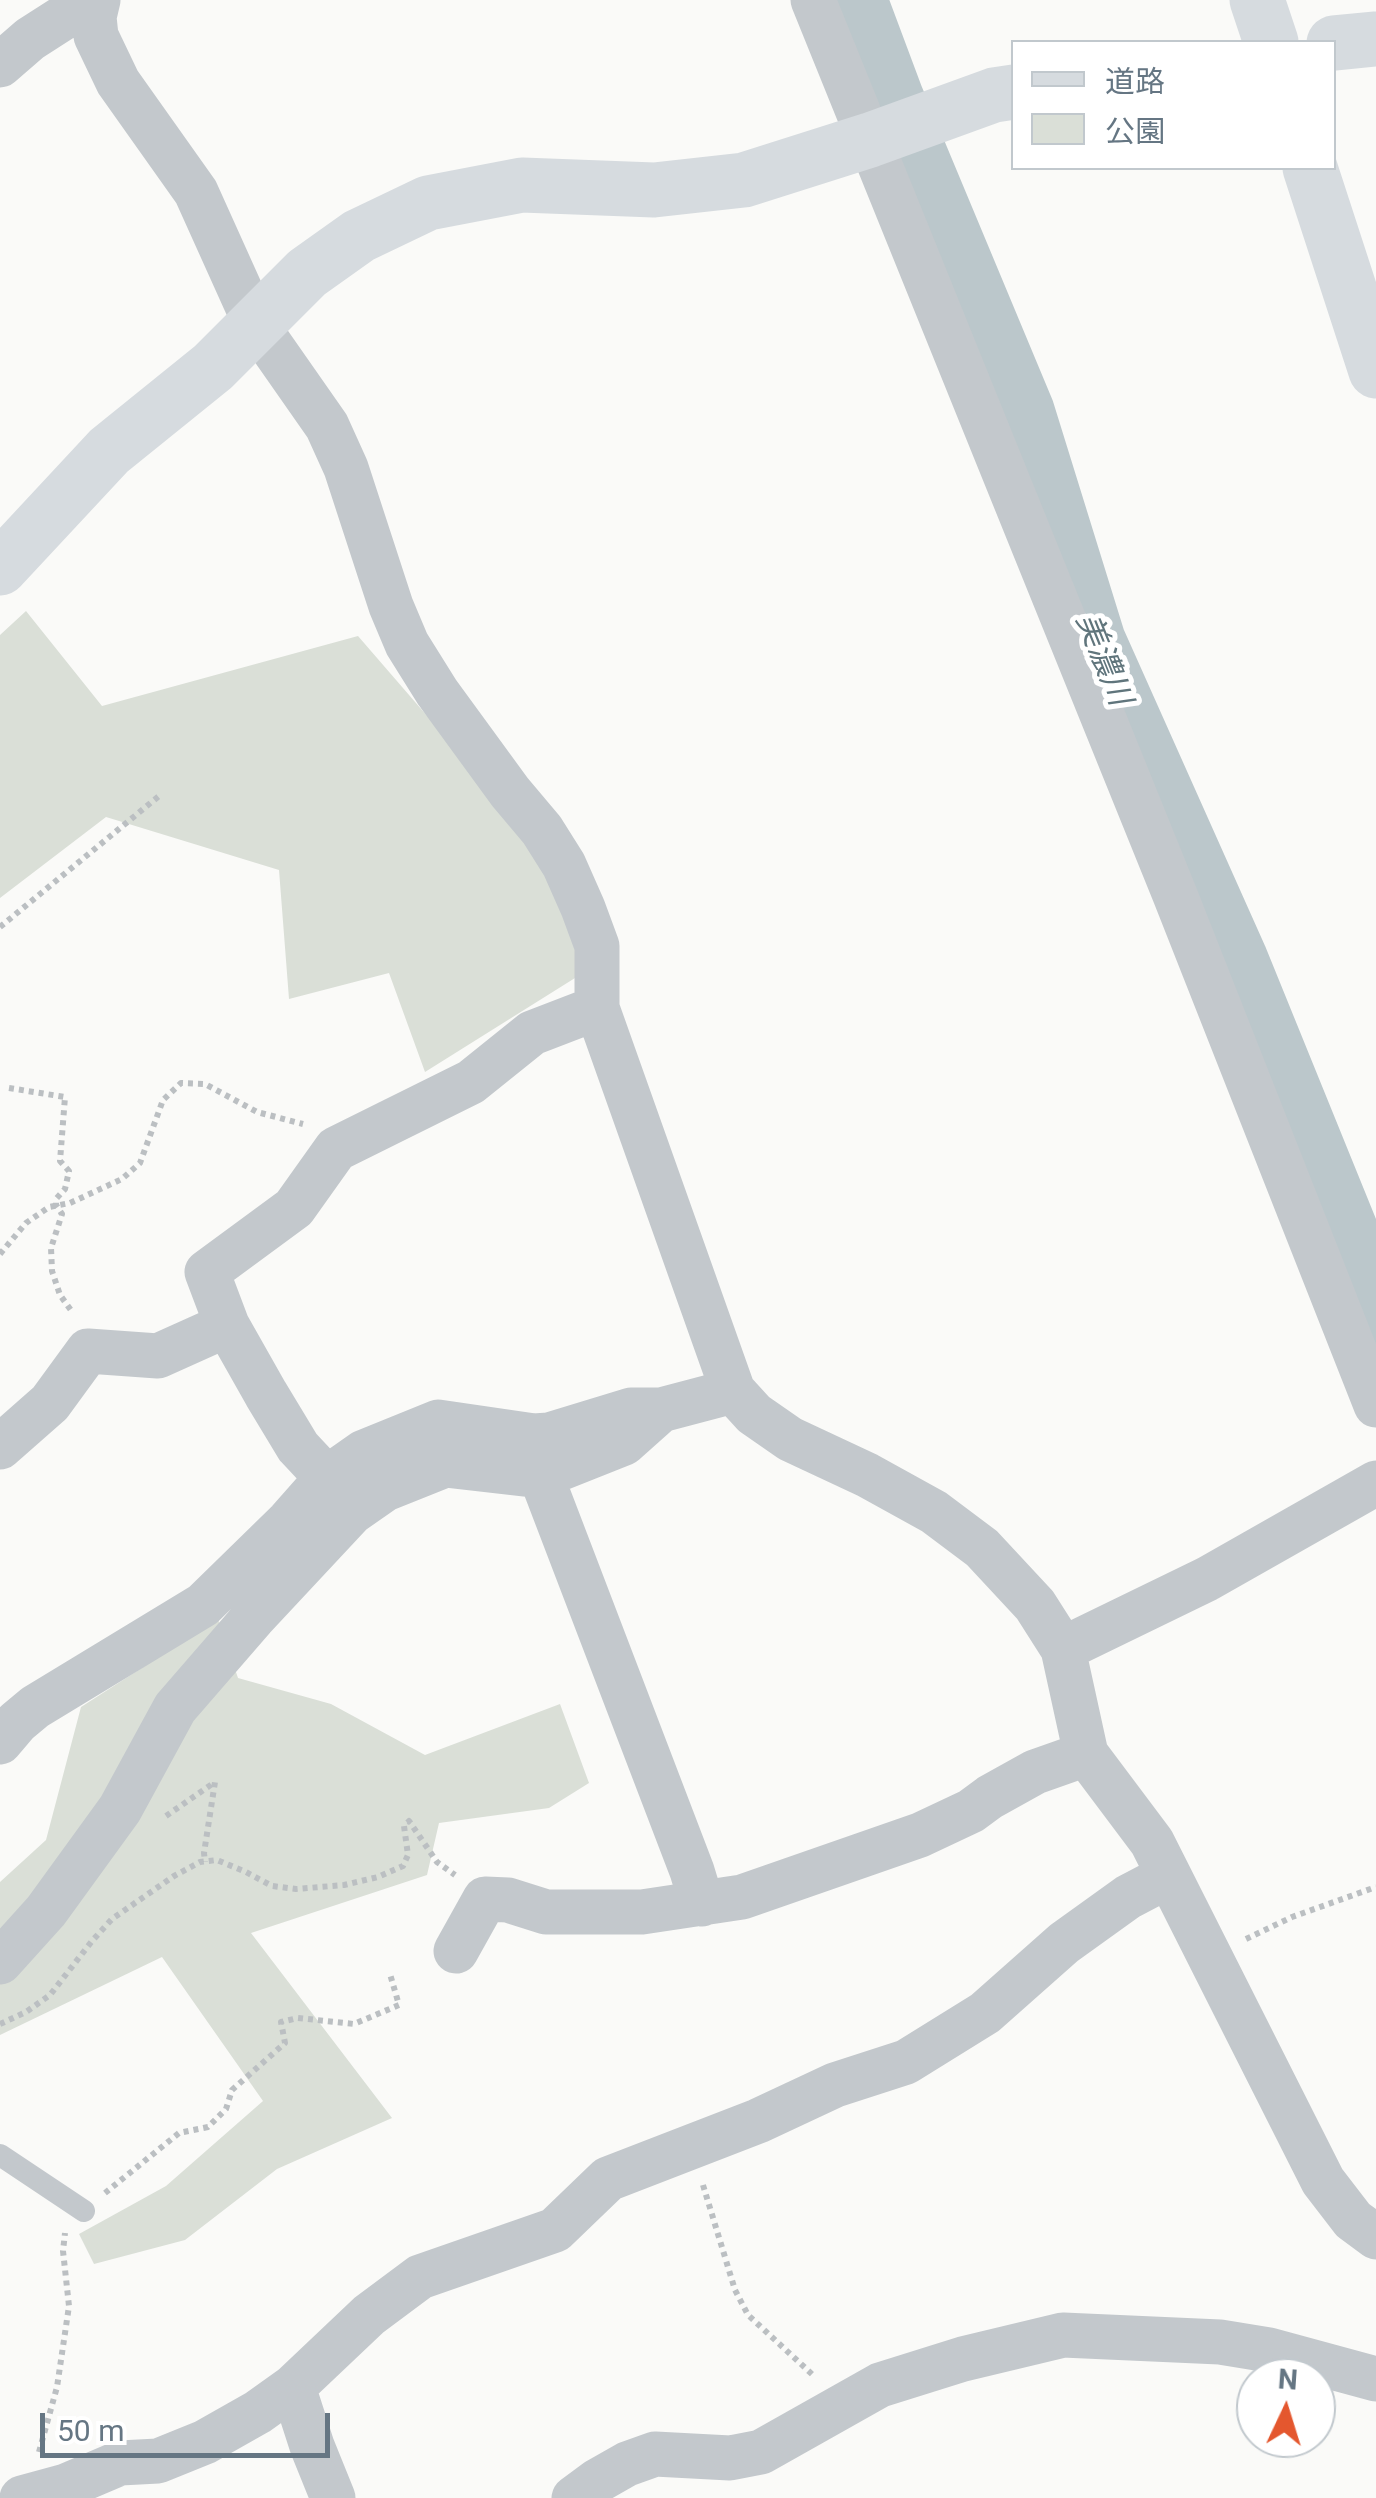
<!DOCTYPE html>
<html>
<head>
<meta charset="utf-8">
<style>
  body { margin:0 }
  #map { position:relative; width:1376px; height:2498px; overflow:hidden; background:#fafaf8; font-family:Roboto,"Noto Sans JP",sans-serif }
  canvas { display:block }
  .legend { position:absolute; left:1011px; top:40px; width:325px; height:130px; box-sizing:border-box; background:#fff; border:2px solid #c1c8cd; margin:0; padding:12px 18px; list-style:none; font-size:30px; color:#657683 }
  .legend li { display:flex; align-items:center; gap:20px; height:50px }
  .legend b { width:50px; border:2px solid #c1c8cd }
  .north { position:absolute; left:1236px; top:2358px; width:100px; height:100px; box-sizing:border-box; background:#fff; border:2px solid #c1c8cd; border-radius:50%; rotate:4deg; font-size:28px; font-weight:700; line-height:40px; text-align:center; color:#657683 }
  .north::after { content:''; display:block; margin:auto; width:35px; height:45px; background:#e4572e; clip-path:polygon(50% 0,100% 100%,50% 72%,0 100%) }
  .scale { position:absolute; left:40px; top:2413px; width:290px; height:45px; box-sizing:border-box; border:5px solid #657683; border-top:0; padding-left:12px; font-size:30px; line-height:35px; white-space:nowrap; color:#657683; -webkit-text-stroke:8px #fff; paint-order:stroke }
</style>
</head>
<body>
<div id="map">
<canvas width="1376" height="2498"></canvas>
<ul class="legend">
<li><b style="height:12px;background:#d6dbdf"></b>道路</li>
<li><b style="height:28px;background:#dadfd7"></b>公園</li>
</ul>
<div class="north">N</div>
<div class="scale">50 m</div>
</div>
<script>
const g = document.querySelector('canvas').getContext('2d');
g.lineJoin = 'round';
function fill(path, color) {
  g.fillStyle = color;
  g.fill(path, 'evenodd');
}
function poly(rows) {
  const path = new Path2D();
  for (const r of rows) {
    path.moveTo(r[0], r[1]);
    for (let i = 2; i < r.length; i += 2) path.lineTo(r[i], r[i + 1]);
  }
  return path;
}
function stroke(path, color, width, dash) {
  g.strokeStyle = color;
  g.lineWidth = width;
  g.lineCap = dash ? 'butt' : 'round';
  g.setLineDash(dash || []);
  g.stroke(path);
}
function write(font, color, halo, rows, align = 'center') {
  g.font = font + ' Roboto,"Noto Sans JP",sans-serif';
  g.lineWidth = 10;
  g.setLineDash([]);
  g.textBaseline = 'middle';
  g.strokeStyle = halo;
  g.fillStyle = color;
  for (const [text, x, y, turn = 0] of rows) {
    g.save();
    g.translate(x, y);
    g.rotate((+turn || 0) * Math.PI / 180);
    g.textAlign = isNaN(turn) ? turn : align;
    if (halo) g.strokeText(text, 0, 0);
    g.fillText(text, 0, 0);
    g.restore();
  }
}
fill(poly([
  [26,611,102,706,358,636,550,858,583,973,425,1072,389,973,289,999,279,870,106,817,0,898,0,635],
  [218,1619,238,1678,331,1704,425,1755,560,1704,589,1783,549,1808,439,1823,427,1875,251,1933,392,2118,277,2169,185,2240,94,2264,79,2234,166,2186,263,2101,162,1957,0,2035,0,1882,46,1840,81,1707]
]), '#dadfd7');
stroke(poly([
  [852,0,889,99,1020,413,1091,642,1233,960,1376,1312]
]), '#bbc7cb', 70);
stroke(poly([
  [0,927,159,796],
  [9,1088,65,1097,60,1161,69,1171,65,1189,56,1199,56,1205,62,1214,51,1248,52,1271,60,1295,73,1313],
  [0,1254,26,1223,49,1207,70,1203,122,1179,140,1163,163,1100,181,1083,205,1084,257,1112,303,1124],
  [166,1816,215,1782,204,1853,205,1862],
  [1246,1939,1292,1917,1376,1887],
  [0,2024,26,2012,50,1995,92,1941,112,1919,174,1876,200,1862,217,1860,246,1872,272,1886,296,1889,344,1885,378,1877,403,1866,408,1855,404,1826,409,1821,437,1862,455,1875],
  [703,2185,735,2290,748,2315,814,2376],
  [105,2193,179,2133,208,2127,226,2109,232,2090,285,2043,281,2022,298,2018,354,2024,399,2005,390,1974],
  [39,2452,57,2387,69,2306,63,2251,65,2233]
]), '#bbbfc2', 6, [5, 5]);
stroke(poly([
  [0,2155,84,2211]
]), '#c3c8cc', 22);
stroke(poly([
  [98,0,94,17,96,36,118,82,196,192,255,323,327,426,346,468,391,606,407,644,437,692,510,792,542,830,564,865,583,908,597,946,597,1008,733,1391,754,1414,790,1439,867,1475,934,1512,982,1548,1035,1605,1063,1649,1086,1754,1152,1842,1323,2181,1353,2220,1376,2237],
  [813,0,1175,895,1376,1405],
  [0,65,30,39,72,12,94,17],
  [597,1008,532,1033,471,1082,336,1149,294,1208,207,1272,227,1325,266,1394,298,1447,327,1478,364,1452,438,1422,534,1436,549,1435,631,1410,661,1410],
  [0,1447,50,1403,88,1351,158,1356,227,1325],
  [541,1476,692,1871,702,1904],
  [1063,1649,1207,1579,1376,1483],
  [0,1742,17,1722,35,1707,203,1605,289,1521,327,1478],
  [456,1951,485,1899,508,1900,546,1912,642,1912,742,1897,920,1835,971,1811,990,1797,1035,1772,1086,1754],
  [0,1962,46,1911,120,1809,175,1708,253,1618,352,1512,385,1489,445,1465,541,1476,624,1443,661,1410,733,1391],
  [293,2387,312,2446,333,2498],
  [22,2498,66,2486,120,2463,158,2461,205,2442,258,2412,293,2387,369,2315,420,2277,555,2230,608,2179,758,2121,835,2085,906,2062,985,2013,1064,1943,1128,1897,1168,1876],
  [574,2498,597,2481,627,2464,655,2454,730,2458,761,2452,880,2385,963,2359,1063,2335,1220,2342,1269,2350,1376,2379]
]), '#c3c8cc', 45);
stroke(poly([
  [1334,43,1376,39],
  [0,568,109,451,213,367,307,273,359,236,428,203,522,185,654,190,744,180,870,140,994,95,1014,92]
]), '#d6dbdf', 55);
stroke(poly([
  [1257,0,1271,42],
  [1310,168,1376,371]
]), '#d6dbdf', 55);
write('italic 32px', '#60757c', '#fff', [
  ["美濃川",1102,660,68]
]);
</script>
</body>
</html>
